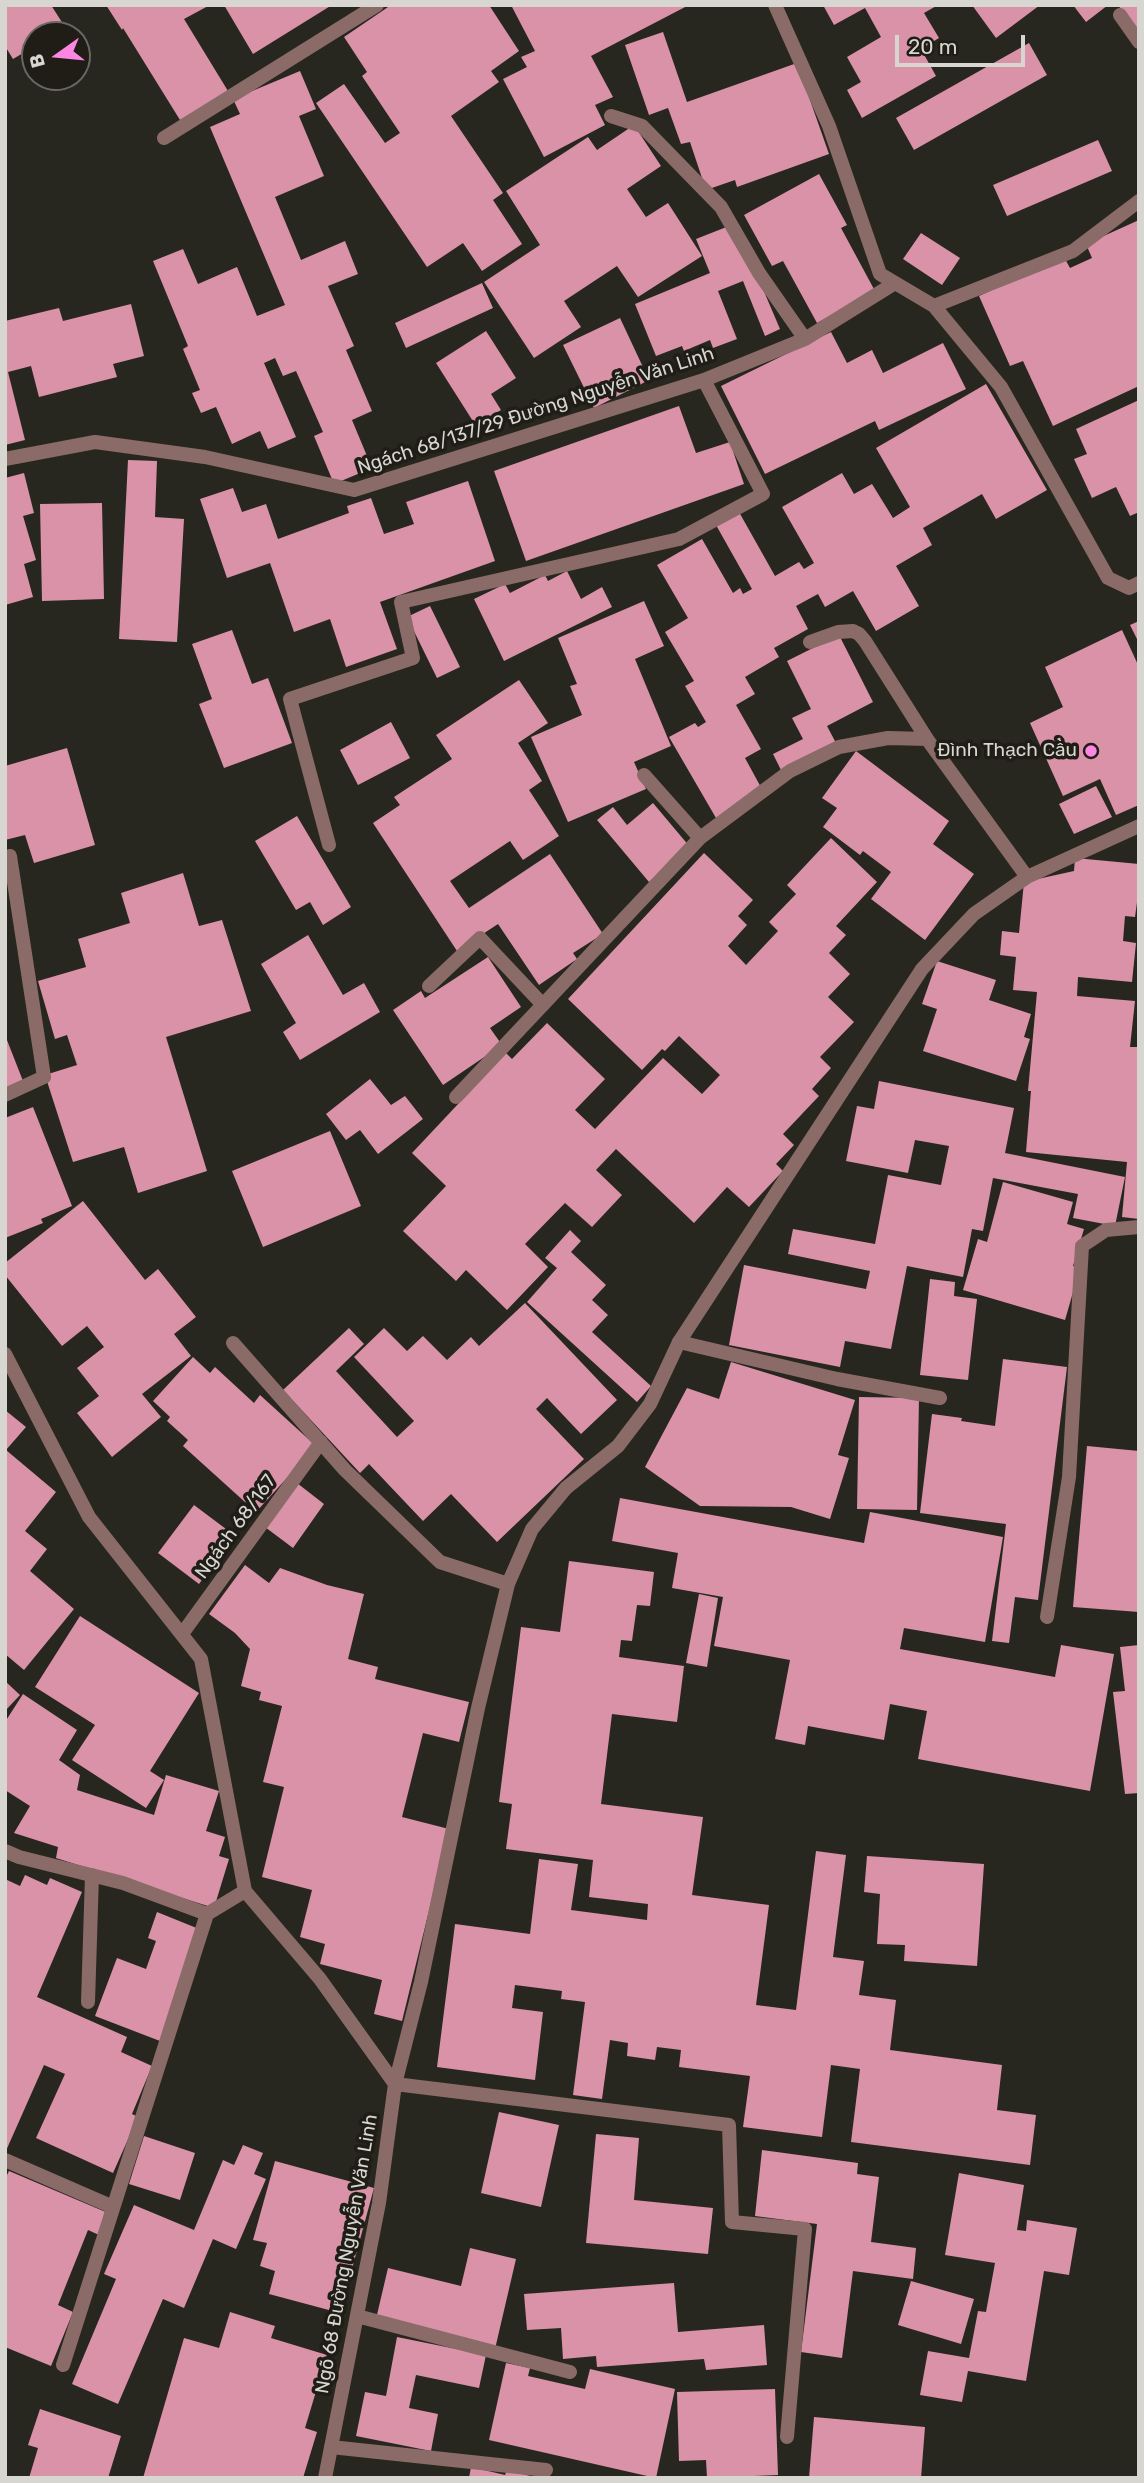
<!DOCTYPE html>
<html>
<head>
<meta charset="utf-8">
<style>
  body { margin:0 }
  #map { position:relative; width:1144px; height:2483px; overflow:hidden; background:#28271f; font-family:Rubik,sans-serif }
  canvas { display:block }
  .frame { position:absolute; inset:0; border:7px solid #d7d6d1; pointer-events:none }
  .north { position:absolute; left:21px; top:21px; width:70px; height:70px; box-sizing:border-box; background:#1f1d16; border:2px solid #696761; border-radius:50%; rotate:255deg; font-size:19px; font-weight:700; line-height:28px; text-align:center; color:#d7d6d1 }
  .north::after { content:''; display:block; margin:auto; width:24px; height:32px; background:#fd86e3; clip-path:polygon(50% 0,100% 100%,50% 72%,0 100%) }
  .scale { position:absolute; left:895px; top:35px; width:130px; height:32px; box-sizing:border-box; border:4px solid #d7d6d1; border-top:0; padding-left:9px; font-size:21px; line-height:24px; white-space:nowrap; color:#d7d6d1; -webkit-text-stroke:5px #1f1d16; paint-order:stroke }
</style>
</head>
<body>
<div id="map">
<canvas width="1144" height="2483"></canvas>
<div class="frame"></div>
<div class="north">B</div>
<div class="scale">20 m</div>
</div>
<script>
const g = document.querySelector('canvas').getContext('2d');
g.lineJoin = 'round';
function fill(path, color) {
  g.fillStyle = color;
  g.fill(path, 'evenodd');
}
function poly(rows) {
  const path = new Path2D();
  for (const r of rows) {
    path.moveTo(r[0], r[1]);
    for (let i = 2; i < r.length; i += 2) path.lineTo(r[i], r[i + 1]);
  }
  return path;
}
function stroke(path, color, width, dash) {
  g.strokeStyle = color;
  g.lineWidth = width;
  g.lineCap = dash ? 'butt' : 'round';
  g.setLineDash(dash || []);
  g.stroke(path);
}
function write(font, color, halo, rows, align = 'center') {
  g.font = font + ' Rubik,sans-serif';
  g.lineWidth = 7;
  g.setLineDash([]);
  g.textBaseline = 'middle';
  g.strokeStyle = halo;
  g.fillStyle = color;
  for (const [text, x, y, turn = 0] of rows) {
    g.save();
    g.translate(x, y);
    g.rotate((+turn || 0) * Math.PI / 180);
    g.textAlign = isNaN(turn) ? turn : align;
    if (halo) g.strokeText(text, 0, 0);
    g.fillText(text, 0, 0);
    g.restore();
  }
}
fill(poly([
  [5,5,51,5,65,27,53,35,35,35,35,46,13,59,5,46],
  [106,5,210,5,184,19,228,91,180,120,123,28,122,30],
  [224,5,332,5,253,54],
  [391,5,489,5,519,51,491,71,499,82,451,116,503,193,493,200,522,244,482,271,463,243,427,267,316,103,344,84,385,143,400,133,362,76,367,72,344,37],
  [511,5,689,5,591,56,613,97,595,105,605,125,544,157,503,79,527,67,521,57,535,51],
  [823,5,938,5,924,13,939,38,921,49,936,76,862,118,847,90,861,82,847,57,881,37,865,8,834,25],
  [972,5,1040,5,996,38],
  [1073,5,1108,5,1086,22],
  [1118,5,1139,5,1139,34],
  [663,32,687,102,797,63,829,154,737,187,735,180,706,190,690,142,681,144,668,108,649,115,625,45],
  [1029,43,1047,75,914,150,896,118],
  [300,71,316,109,299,116,324,176,275,197,301,260,345,241,358,274,328,286,354,346,346,350,372,411,352,420,372,468,334,484,314,436,323,432,296,371,283,376,275,358,264,363,296,437,268,449,260,431,232,444,216,407,201,413,192,393,200,390,183,349,188,346,153,261,183,249,198,284,237,267,257,316,285,305,210,127,240,114,233,99],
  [634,125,661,166,627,189,646,217,668,203,702,256,638,297,617,266,564,301,581,327,534,358,484,282,540,245,506,191,588,137,597,150],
  [1098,140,1112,171,1007,216,993,185],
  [819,174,847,225,841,228,875,291,817,323,783,261,772,266,744,215],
  [1139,220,1139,386,1053,426,1023,361,1010,366,979,296,1064,257,1070,268,1092,258,1086,244],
  [729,226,757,275,780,329,765,336,743,281,718,291,737,339,713,348,710,340,684,351,682,346,656,356,635,304,710,273,696,239],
  [921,233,960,258,942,285,903,259],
  [482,283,493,308,406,348,395,323],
  [131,304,144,356,113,364,117,377,39,397,31,366,8,372,25,440,5,445,5,321,59,308,63,321],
  [620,318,649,380,594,408,563,345],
  [486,331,516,378,491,394,501,410,476,426,436,363],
  [831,332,847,363,872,350,883,373,943,343,966,389,879,430,875,421,765,474,721,386],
  [986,384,1047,490,996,519,982,494,923,528,932,545,896,566,919,606,876,631,853,591,825,607,818,594,796,606,808,629,774,648,779,657,745,677,755,694,736,705,761,749,745,758,763,791,716,818,669,737,695,723,698,727,706,722,685,686,694,681,665,632,688,618,657,565,702,539,733,593,740,588,743,594,752,589,716,525,739,512,775,576,799,562,804,569,814,563,782,507,842,473,854,494,872,484,893,518,910,507,876,448],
  [1139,400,1139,512,1130,516,1116,487,1092,498,1074,459,1087,454,1076,429],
  [679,406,696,453,730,442,744,484,526,561,494,471],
  [128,460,157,461,155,517,184,519,177,642,119,639],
  [24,473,34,513,23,516,36,560,24,564,33,597,5,605,5,478],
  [468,481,495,561,380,602,397,649,346,667,330,619,294,632,270,563,227,578,200,499,233,488,242,512,266,504,278,539,349,513,347,506,371,498,384,534,414,524,406,502],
  [102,503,104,599,42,601,40,504],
  [567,571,581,599,602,587,612,607,504,661,474,599,505,584,510,593,545,575,548,581],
  [644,601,664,646,635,659,671,746,634,762,646,789,568,822,531,737,582,715,570,686,577,684,558,638],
  [430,606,460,667,437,678,407,617],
  [1139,621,1139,643,1130,625],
  [232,630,252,684,268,678,292,743,224,768,199,704,212,699,192,644],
  [1122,630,1139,667,1139,805,1116,815,1100,779,1063,796,1030,723,1063,707,1045,667],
  [839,635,873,702,827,726,836,743,781,770,773,754,803,739,792,718,811,709,787,661],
  [519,680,548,723,518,743,542,781,529,790,559,836,523,860,510,841,450,881,469,908,550,854,603,934,573,953,577,959,539,985,498,924,457,951,373,823,400,805,394,797,452,759,436,735],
  [391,722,410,758,358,785,340,750],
  [67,748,95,845,34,863,25,835,5,840,5,766],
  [856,751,949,821,933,844,974,874,925,940,871,899,891,872,863,851,860,855,823,827,837,808,822,798],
  [1096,786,1112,817,1074,834,1059,804],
  [653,803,690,847,649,882,597,820,613,807,627,825],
  [297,816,351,907,323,925,310,902,296,910,255,841],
  [831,838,877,882,836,926,846,935,829,953,850,974,828,997,854,1022,820,1057,831,1068,812,1089,819,1096,783,1134,794,1145,776,1164,783,1171,749,1207,727,1187,694,1223,616,1149,596,1170,622,1195,592,1227,565,1203,525,1244,548,1267,507,1310,466,1270,456,1281,403,1231,446,1186,412,1153,506,1053,512,1059,547,1023,605,1079,575,1110,595,1129,663,1058,702,1094,720,1075,679,1036,665,1051,662,1049,642,1070,568,999,704,853,753,900,738,916,747,925,728,946,746,965,778,931,769,922,796,894,787,885],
  [1075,858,1139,864,1139,888,1135,917,1125,916,1123,941,1136,943,1132,982,1078,977,1077,996,1135,1001,1130,1047,1139,1047,1139,1219,1122,1217,1127,1162,1026,1152,1031,1091,1028,1091,1037,992,1013,990,1016,957,1000,955,1002,931,1019,933,1024,882,1074,871],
  [183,873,199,926,222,920,251,1011,166,1037,207,1171,138,1193,124,1147,73,1162,45,1075,77,1065,67,1035,55,1039,38,981,86,967,78,939,130,923,121,893],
  [308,935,343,995,364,983,380,1012,300,1060,283,1032,296,1023,261,964],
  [488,957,521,1007,490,1028,502,1045,443,1085,393,1010,421,991,425,998],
  [937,961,996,980,989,1000,1031,1014,1024,1037,1030,1039,1016,1081,923,1051,937,1009,922,1004],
  [5,1035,23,1081,5,1088],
  [370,1079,391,1105,405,1096,423,1119,378,1154,360,1130,346,1140,326,1114],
  [879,1081,1014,1108,1005,1153,1125,1177,1115,1226,1073,1218,1078,1194,993,1178,983,1231,972,1229,963,1277,907,1266,891,1349,845,1341,840,1367,729,1345,744,1265,866,1289,870,1271,788,1254,793,1229,875,1244,888,1175,941,1185,949,1146,915,1140,908,1173,846,1161,857,1106,874,1109],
  [33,1107,72,1206,41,1219,43,1223,5,1238,5,1118],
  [330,1131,361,1206,263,1247,232,1171],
  [1003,1182,1073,1202,1067,1224,1084,1229,1073,1266,1080,1268,1065,1320,963,1290,978,1239,987,1242],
  [83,1201,145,1280,158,1269,196,1317,174,1334,191,1356,142,1394,161,1417,112,1457,77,1413,99,1396,77,1368,104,1347,87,1326,62,1346,5,1275,5,1263],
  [570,1230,581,1241,571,1252,606,1285,592,1300,608,1315,592,1332,651,1386,637,1402,527,1302,557,1268,545,1258],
  [930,1279,955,1282,954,1296,977,1299,968,1380,920,1375],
  [525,1303,617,1400,581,1434,547,1398,536,1409,584,1459,497,1542,451,1494,423,1521,369,1464,360,1473,283,1390,349,1328,364,1344,336,1371,397,1437,414,1421,354,1357,384,1328,407,1351,423,1336,447,1360,471,1337,479,1346],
  [193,1357,210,1373,215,1367,254,1403,260,1395,316,1446,256,1512,183,1446,188,1440,167,1421,170,1417,153,1401],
  [1003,1359,1067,1367,1038,1600,1015,1597,1009,1643,992,1641,1006,1524,920,1513,932,1414,962,1418,961,1421,995,1426],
  [731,1362,855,1400,838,1455,849,1458,830,1519,791,1507,700,1506,645,1467,687,1388,719,1399],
  [859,1397,919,1398,917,1510,857,1509],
  [5,1410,26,1427,6,1450,56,1492,25,1531,47,1549,30,1571,74,1609,24,1670,5,1654],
  [1087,1446,1139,1451,1139,1612,1073,1607],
  [297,1483,324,1504,293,1548,265,1527],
  [620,1498,864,1543,870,1512,1003,1537,985,1642,904,1628,900,1649,1055,1677,1061,1645,1114,1654,1090,1791,918,1759,927,1711,890,1704,884,1740,808,1726,805,1745,775,1739,790,1660,714,1646,723,1597,672,1588,678,1553,612,1541],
  [194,1505,234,1535,199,1584,158,1553],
  [569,1561,654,1572,650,1606,637,1605,632,1641,621,1640,619,1657,684,1666,677,1722,612,1714,601,1804,703,1817,692,1895,769,1905,756,2005,796,2010,816,1851,846,1855,833,1957,864,1961,859,1995,896,2000,890,2050,1002,2065,997,2110,1036,2115,1030,2165,851,2142,860,2069,831,2065,822,2137,743,2127,750,2076,679,2067,681,2050,657,2047,655,2060,627,2056,628,2043,610,2040,602,2099,573,2095,585,2002,561,1999,562,1991,515,1985,512,2008,543,2012,535,2080,437,2067,455,1924,530,1934,539,1859,578,1864,571,1910,647,1920,648,1904,589,1897,593,1860,506,1849,512,1804,499,1802,521,1627,560,1632],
  [245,1565,269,1583,280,1568,327,1585,364,1594,348,1659,378,1667,375,1679,469,1702,459,1742,423,1733,402,1817,449,1829,402,2021,374,2014,382,1980,320,1964,325,1944,300,1937,312,1890,262,1877,284,1787,263,1782,282,1706,259,1700,261,1692,241,1686,250,1649,235,1633,209,1614],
  [699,1594,718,1598,707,1667,686,1663],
  [80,1616,199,1693,150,1771,164,1780,146,1808,72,1760,95,1725,35,1687],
  [1139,1645,1139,1793,1125,1794,1113,1692,1125,1691,1120,1647],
  [5,1681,20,1695,5,1711],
  [23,1694,77,1730,59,1760,80,1775,77,1790,154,1815,166,1775,219,1791,206,1831,225,1837,219,1856,229,1859,214,1908,56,1858,58,1847,14,1833,30,1806,5,1790,5,1722],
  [867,1856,984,1864,977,1966,904,1961,905,1945,877,1944,880,1894,864,1892],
  [25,1875,47,1885,50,1878,82,1892,37,1997,127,2037,121,2052,152,2066,132,2114,138,2117,113,2173,36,2138,65,2074,44,2065,5,2153,5,1879,20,1886],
  [157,1912,199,1929,160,2041,95,2016,117,1958,146,1969,156,1941,148,1938],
  [499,2112,559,2125,541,2207,481,2193],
  [596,2134,639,2138,634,2200,713,2208,708,2254,586,2243],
  [144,2136,195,2153,180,2200,129,2184],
  [243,2145,263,2153,254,2174,266,2179,236,2249,213,2239,184,2308,163,2299,118,2404,72,2384,116,2279,104,2274,134,2205,194,2230,223,2160,234,2165],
  [762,2150,858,2163,857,2174,879,2177,871,2242,916,2248,913,2279,853,2271,842,2358,801,2352,817,2224,755,2216],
  [275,2161,374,2188,340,2313,269,2294,275,2271,260,2266,267,2243,253,2240],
  [9,2171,108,2213,99,2235,88,2230,58,2305,73,2312,51,2366,5,2347,5,2179],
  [959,2173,1024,2185,1017,2230,1026,2231,1027,2220,1077,2228,1069,2275,1044,2271,1026,2381,968,2371,962,2402,920,2395,928,2351,969,2358,978,2311,986,2312,995,2263,945,2255],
  [470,2248,516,2259,495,2349,376,2319,388,2268,461,2286],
  [911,2281,974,2299,961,2344,898,2325],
  [674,2283,678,2332,764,2325,767,2365,706,2370,704,2359,597,2367,596,2356,563,2359,561,2328,527,2330,524,2294],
  [230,2312,275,2326,271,2338,327,2355,305,2428,317,2432,303,2478,143,2478,184,2338,219,2348],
  [397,2337,486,2355,479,2388,416,2375,409,2408,438,2414,431,2451,356,2436,365,2392,386,2396],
  [506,2363,530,2368,528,2376,585,2389,590,2369,675,2389,656,2478,489,2440],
  [775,2389,778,2475,707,2478,706,2460,679,2461,677,2392],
  [40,2409,121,2436,108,2478,29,2478,38,2448,28,2445],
  [814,2417,925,2427,921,2478,809,2478],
  [471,2467,505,2475,507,2470,538,2478,469,2478]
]), '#da92a9');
stroke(poly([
  [679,1342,837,1379,940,1398]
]), '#8b6b67', 14);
stroke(poly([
  [775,5,829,126,880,274,934,306,1001,387,1108,578,1129,588,1139,583],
  [1120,15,1139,42],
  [611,116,642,126,721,207,759,273,805,339],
  [164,138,377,5],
  [934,306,1073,251,1139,201],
  [5,459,95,442,205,457,354,490,704,380,805,339,895,283],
  [810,642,838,632,853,631,859,634,865,641,927,739],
  [644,775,700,838,790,771,839,747,888,738,927,739,1027,877],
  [329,845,290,699,413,658,401,602,679,539,763,494,704,380],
  [429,986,480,938,543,1005],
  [5,1095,44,1077,10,856],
  [456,1097,700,838],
  [233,1343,345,1470,440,1562,508,1584],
  [5,1354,89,1517,201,1659,245,1891,320,1979,395,2084],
  [1047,1617,1069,1477,1082,1246,1106,1230,1139,1227],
  [182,1634,321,1442],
  [5,1851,19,1857,123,1883,207,1914,245,1891],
  [88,2002,92,1875],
  [395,2084,729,2125,732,2222,805,2229,787,2437],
  [5,2160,113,2207],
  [357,2316,570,2372],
  [63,2365,207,1914],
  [331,2447,546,2470],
  [325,2478,379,2203,395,2084,421,1982,478,1708,508,1584,532,1529,566,1488,618,1446,650,1404,679,1342,922,969,974,914,1027,877,1139,826]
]), '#8b6b67', 14);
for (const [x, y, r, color] of [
  [1091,751,7,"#fd86e3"]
]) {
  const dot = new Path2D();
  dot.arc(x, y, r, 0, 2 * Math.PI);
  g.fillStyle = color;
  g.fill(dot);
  stroke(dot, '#1f1d16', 2.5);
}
write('19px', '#d7d6d1', '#1f1d16', [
  ["Ngách 68/137/29 Đường Nguyễn Văn Linh",536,411,-18],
  ["Ngách 68/167",236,1527,-54],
  ["Ngõ 68 Đường Nguyễn Văn Linh",347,2254,-80]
]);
write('19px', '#d7d6d1', '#1f1d16', [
  ["Đình Thạch Cầu",1077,751]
], 'right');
</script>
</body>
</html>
